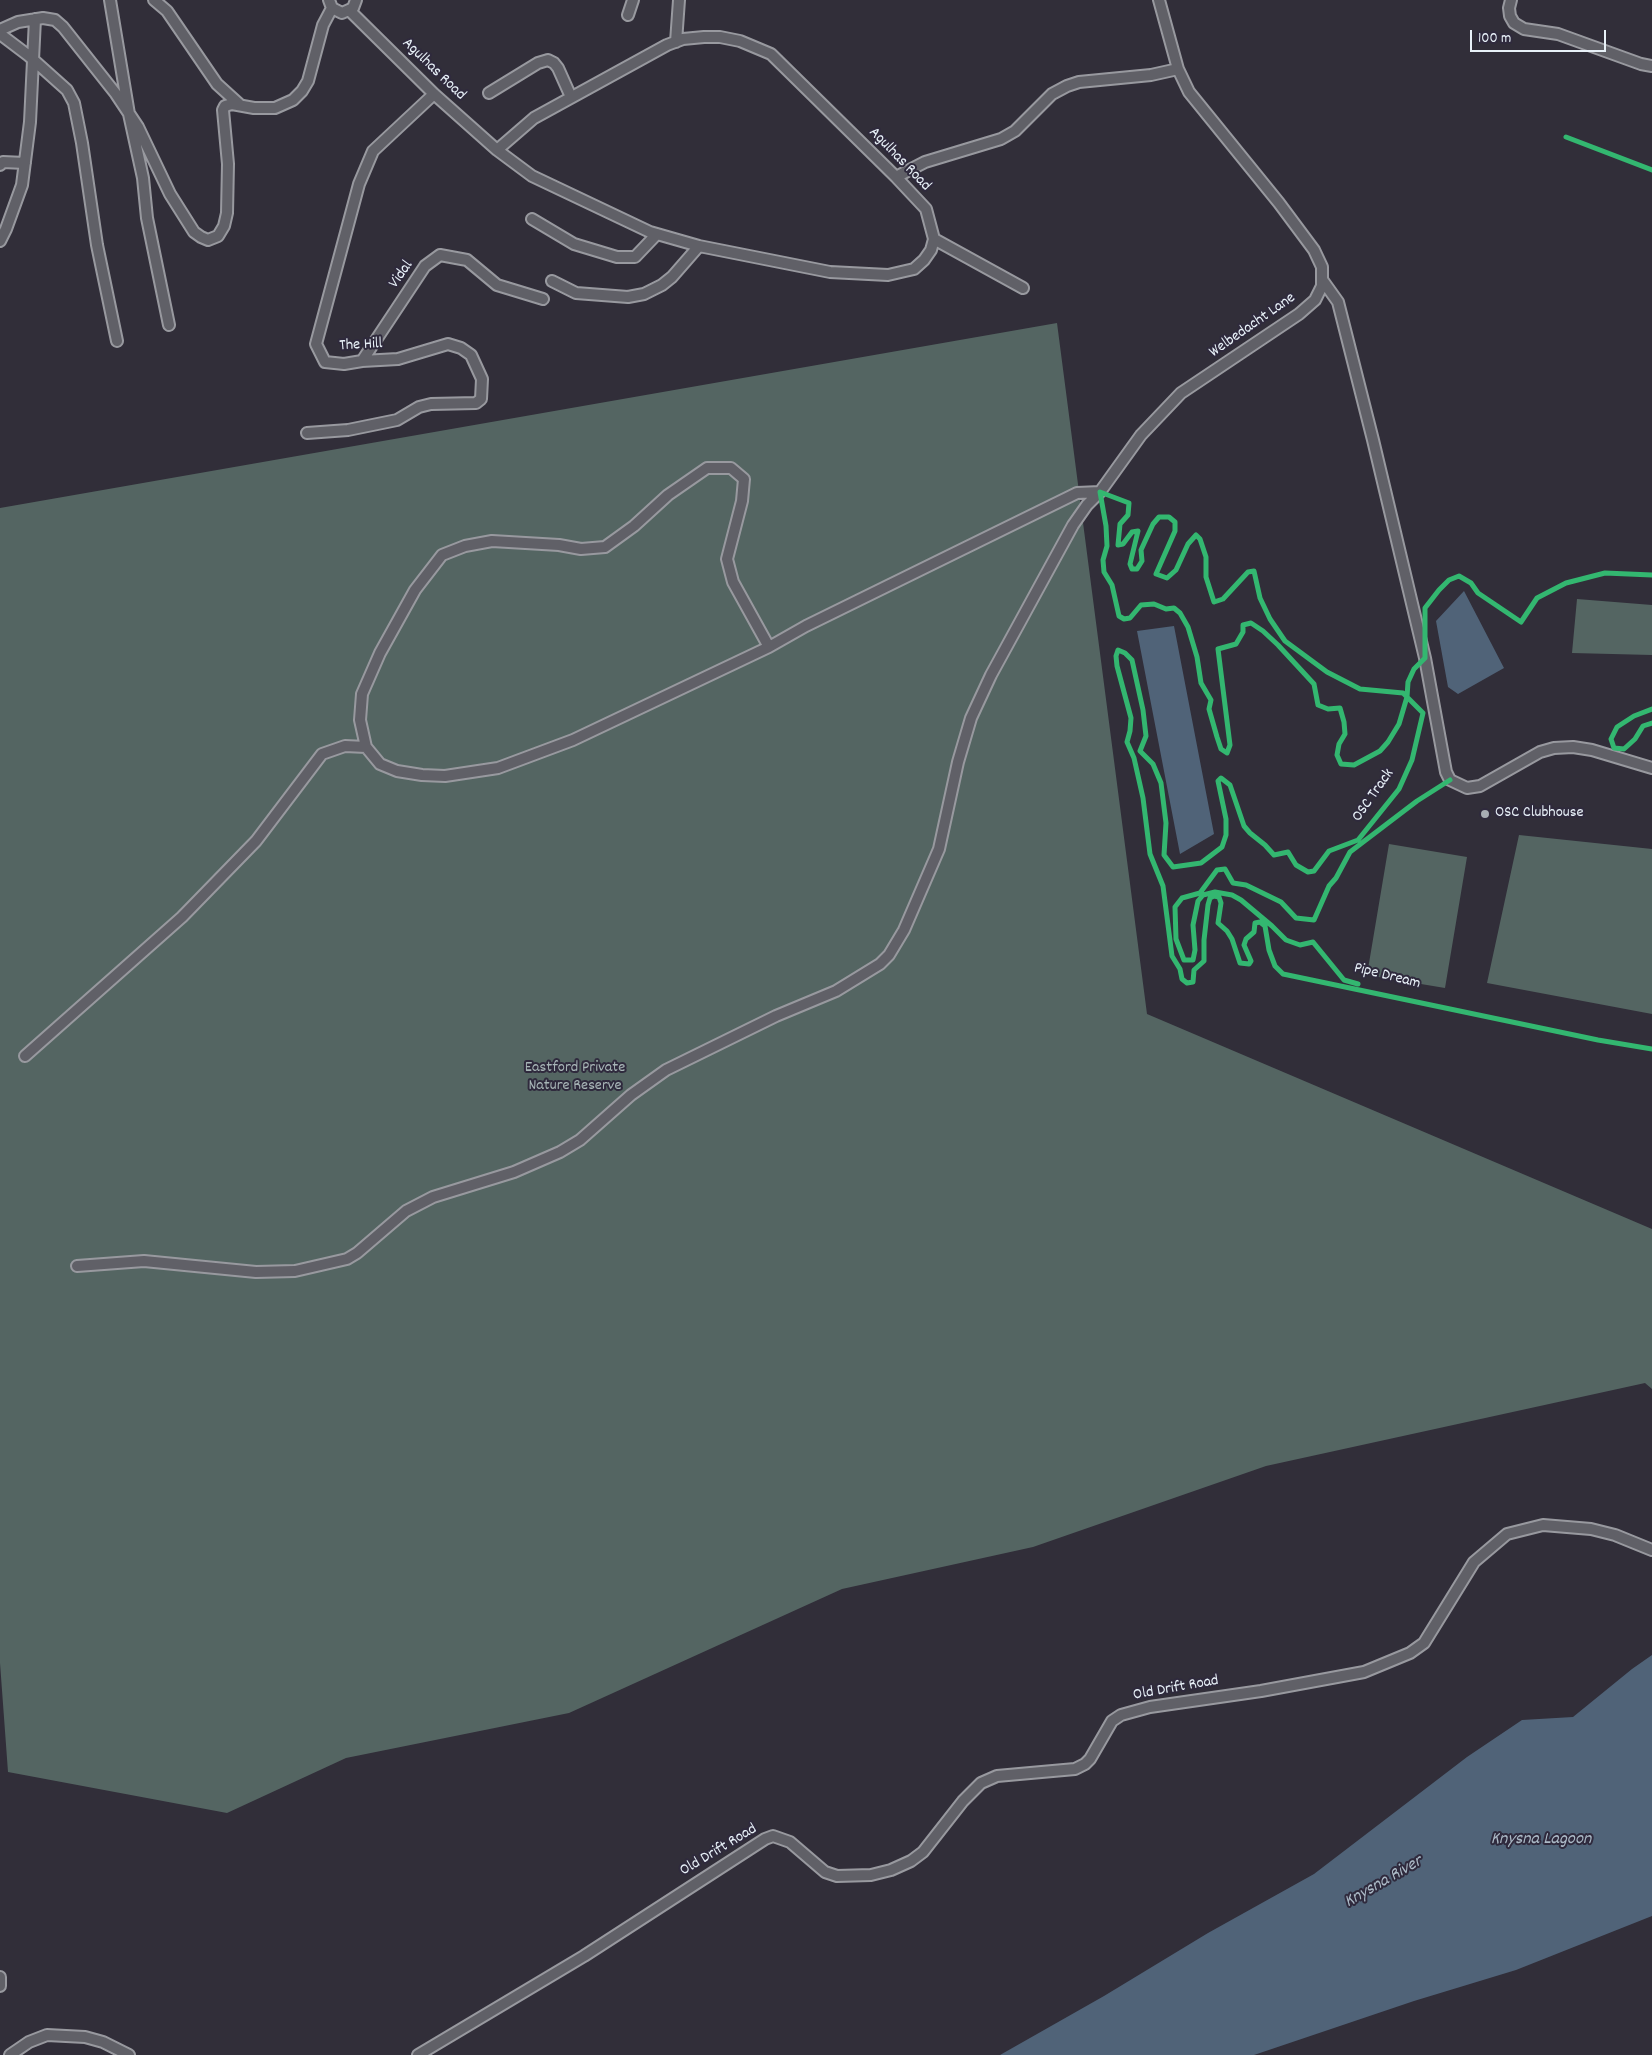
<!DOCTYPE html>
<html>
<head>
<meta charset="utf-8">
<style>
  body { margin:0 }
  #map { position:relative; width:1652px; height:2055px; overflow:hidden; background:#312e39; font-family:Dekko,sans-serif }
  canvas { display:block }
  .scale { position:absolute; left:1470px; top:30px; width:136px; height:22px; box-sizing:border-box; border:2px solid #e8f1f8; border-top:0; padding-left:6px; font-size:15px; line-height:18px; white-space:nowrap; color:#e8f1f8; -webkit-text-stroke:4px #2f2a3d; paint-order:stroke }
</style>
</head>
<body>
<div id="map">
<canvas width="1652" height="2055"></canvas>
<div class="scale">100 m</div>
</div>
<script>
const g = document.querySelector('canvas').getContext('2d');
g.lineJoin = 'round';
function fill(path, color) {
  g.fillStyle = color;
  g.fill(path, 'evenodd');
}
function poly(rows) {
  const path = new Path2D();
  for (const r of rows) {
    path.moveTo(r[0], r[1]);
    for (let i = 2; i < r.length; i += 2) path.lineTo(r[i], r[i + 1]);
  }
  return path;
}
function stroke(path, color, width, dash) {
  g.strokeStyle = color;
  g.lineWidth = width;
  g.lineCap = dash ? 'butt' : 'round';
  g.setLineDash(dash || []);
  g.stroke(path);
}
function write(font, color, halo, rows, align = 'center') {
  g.font = font + ' Dekko,sans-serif';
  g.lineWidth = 4;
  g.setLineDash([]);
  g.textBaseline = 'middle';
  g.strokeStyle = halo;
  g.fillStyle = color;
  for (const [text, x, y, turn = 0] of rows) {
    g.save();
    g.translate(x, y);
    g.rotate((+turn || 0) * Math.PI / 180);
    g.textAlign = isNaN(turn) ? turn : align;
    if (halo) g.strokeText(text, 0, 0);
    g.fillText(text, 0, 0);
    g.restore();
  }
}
fill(poly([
  [1057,323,1147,1014,1652,1229,1652,1389,1645,1383,1266,1466,1033,1547,842,1589,569,1713,346,1758,227,1813,8,1772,0,1663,0,508],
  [1577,599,1652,605,1652,655,1572,653],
  [1519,835,1652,849,1652,1014,1487,983],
  [1389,844,1467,857,1445,988,1367,975]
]), '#546562');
fill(poly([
  [1464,591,1504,668,1458,694,1448,687,1436,621],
  [1174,626,1214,834,1180,854,1137,631],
  [1652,1655,1652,1916,1516,1970,1414,2001,1254,2055,1000,2055,1104,1996,1208,1933,1314,1874,1467,1757,1522,1720,1573,1717,1632,1669]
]), '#506378');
const minor = poly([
  [110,0,129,114,143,178,147,218,169,325],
  [154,0,167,11,217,84,239,104],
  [329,0,332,8,342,13,353,8,356,0],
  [1511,0,1509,8,1510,16,1514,23,1524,29,1558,34,1641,64,1652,66],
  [350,11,434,94,497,150,532,176,650,232,699,246,830,272,888,275,914,269,924,260,931,250,934,239,926,209,896,177,771,54,740,41,720,37,704,37,683,39,667,45,534,118,497,150],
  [628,15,633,0],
  [0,30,18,22,43,18,55,20,63,27,116,94,138,127,170,194,194,232,201,237,208,240,218,236,224,226,227,213,228,164,223,110,225,106,232,104,254,108,275,108,293,100,302,91,308,81,323,25,332,8],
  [0,34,29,56,67,90,74,103,82,143,97,245,117,341],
  [676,42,679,0],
  [489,93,538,63,548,60,554,63,558,68,571,97],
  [0,165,3,162,25,163],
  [896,177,925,162,1001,139,1015,131,1052,94,1067,86,1079,82,1151,75,1178,69],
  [532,219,574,244,617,257,635,257,657,234],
  [934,239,1023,288],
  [0,241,6,229,22,185,30,122,35,19],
  [552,281,576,293,628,297,644,294,662,285,672,277,699,246],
  [1323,281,1338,302,1373,440,1425,658,1446,772,1450,780,1467,788,1480,786,1540,752,1554,748,1573,747,1592,750,1652,768],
  [362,361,425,266,440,255,467,260,497,285,543,299],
  [307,433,348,430,397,420,419,407,431,404,476,403,481,399,482,379,471,355,461,348,448,344,398,359,362,361,344,364,325,362,316,344,359,184,373,151,434,94],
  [366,747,360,720,362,694,380,653,415,590,442,555,465,546,492,541,559,545,581,549,605,547,634,526,668,495,707,468,731,468,744,479,742,501,727,559,733,582,769,647],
  [25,1056,182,917,256,841,322,754,345,746,366,747,380,764,397,771,422,775,445,776,498,768,573,740,769,647,806,626,1077,493,1100,492],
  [77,1266,144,1261,256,1272,295,1271,347,1259,357,1253,406,1211,433,1197,514,1172,560,1152,580,1140,631,1095,666,1070,776,1016,836,991,880,964,889,955,904,930,939,849,958,762,971,718,991,675,1073,525,1087,505,1100,492,1141,435,1181,393,1299,314,1315,300,1322,286,1322,267,1314,250,1279,203,1189,92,1178,69,1159,0],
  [0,1977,0,1986],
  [10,2055,29,2042,47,2035,85,2037,103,2042,129,2055],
  [418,2055,584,1956,765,1839,773,1836,790,1842,825,1872,837,1876,871,1875,891,1870,911,1861,923,1852,963,1801,981,1783,997,1776,1075,1769,1085,1764,1090,1759,1112,1721,1121,1715,1150,1707,1261,1691,1364,1672,1410,1653,1424,1643,1474,1562,1507,1534,1543,1525,1591,1529,1615,1535,1652,1550]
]);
stroke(minor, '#98999f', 14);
stroke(minor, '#606067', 10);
stroke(poly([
  [1566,137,1652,170],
  [1652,575,1605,573,1566,583,1537,598,1521,622,1478,593,1471,583,1459,576,1449,580,1439,590,1425,608,1425,658,1414,669,1408,682,1407,697,1399,724,1388,742,1380,751,1354,765,1341,764,1337,755,1339,744,1345,734,1344,722,1340,708,1328,709,1318,705,1314,684,1278,645,1263,631,1251,623,1243,625,1243,632,1236,644,1218,649,1230,745,1227,753,1221,749,1217,737,1209,709,1211,700,1201,683,1197,657,1188,627,1180,613,1174,608,1166,609,1154,604,1141,605,1130,618,1124,619,1119,616,1112,585,1104,572,1103,560,1107,546,1106,526,1100,492,1129,503,1128,515,1120,524,1118,545,1123,544,1132,532,1138,531,1130,564,1132,569,1137,569,1142,561,1141,550,1153,524,1159,517,1169,517,1175,522,1175,531,1156,574,1167,578,1176,570,1188,544,1196,535,1200,539,1206,557,1206,577,1214,602,1223,599,1248,572,1254,571,1260,598,1270,619,1285,641,1327,672,1360,689,1403,693,1423,713,1412,760,1399,789,1358,840,1329,851,1314,871,1308,872,1296,865,1288,852,1274,855,1265,845,1250,833,1244,826,1230,785,1221,778,1218,781,1226,819,1226,835,1222,847,1201,863,1173,867,1164,855,1166,823,1161,783,1153,764,1140,751,1146,736,1143,710,1132,660,1125,653,1118,650,1116,656,1117,666,1131,718,1130,731,1127,742,1134,758,1143,798,1150,854,1163,886,1172,956,1180,969,1182,979,1187,983,1193,982,1194,970,1204,961,1204,940,1208,905,1210,898,1214,896,1219,897,1221,903,1218,923,1227,931,1232,939,1240,963,1249,964,1251,961,1244,945,1246,939,1254,932,1255,923,1260,922,1265,926,1269,950,1275,966,1283,974,1598,1040,1652,1049],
  [1652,709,1634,716,1617,727,1611,739,1614,748,1624,749,1635,739,1643,726,1652,723],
  [1358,984,1344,980,1313,942,1300,945,1286,940,1272,926,1241,900,1232,895,1215,892,1203,895,1198,901,1193,925,1195,950,1193,960,1184,960,1176,939,1175,907,1182,898,1200,893,1217,870,1225,869,1233,883,1246,885,1281,902,1296,918,1314,920,1329,886,1336,878,1350,852,1417,801,1450,780]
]), '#33b770', 5);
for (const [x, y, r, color] of [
  [1485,814,5,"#a8adb5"]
]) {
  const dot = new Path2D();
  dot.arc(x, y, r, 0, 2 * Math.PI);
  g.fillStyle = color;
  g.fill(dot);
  stroke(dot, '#2f2a3d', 2);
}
write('16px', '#e8f1f8', '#2f2a3d', [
  ["Agulhas Road",433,70,44],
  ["Agulhas Road",899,160,46],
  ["Vidal",402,275,-55],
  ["Welbedacht Lane",1253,326,-35],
  ["The Hill",361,346,-3],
  ["OSC Track",1374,796,-55],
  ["Pipe Dream",1387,977,14],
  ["Old Drift Road",1176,1689,-10],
  ["Old Drift Road",719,1851,-31]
]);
write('16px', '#e8f1f8', '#2f2a3d', [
  ["OSC Clubhouse",1495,814]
], 'left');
write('16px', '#a8b6b7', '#2f2a3d', [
  ["Eastford Private",575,1069],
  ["Nature Reserve",575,1087]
]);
write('italic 18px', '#acbac7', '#2f2a3d', [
  ["Knysna Lagoon",1541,1841],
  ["Knysna River",1384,1883,-30]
]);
</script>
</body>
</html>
